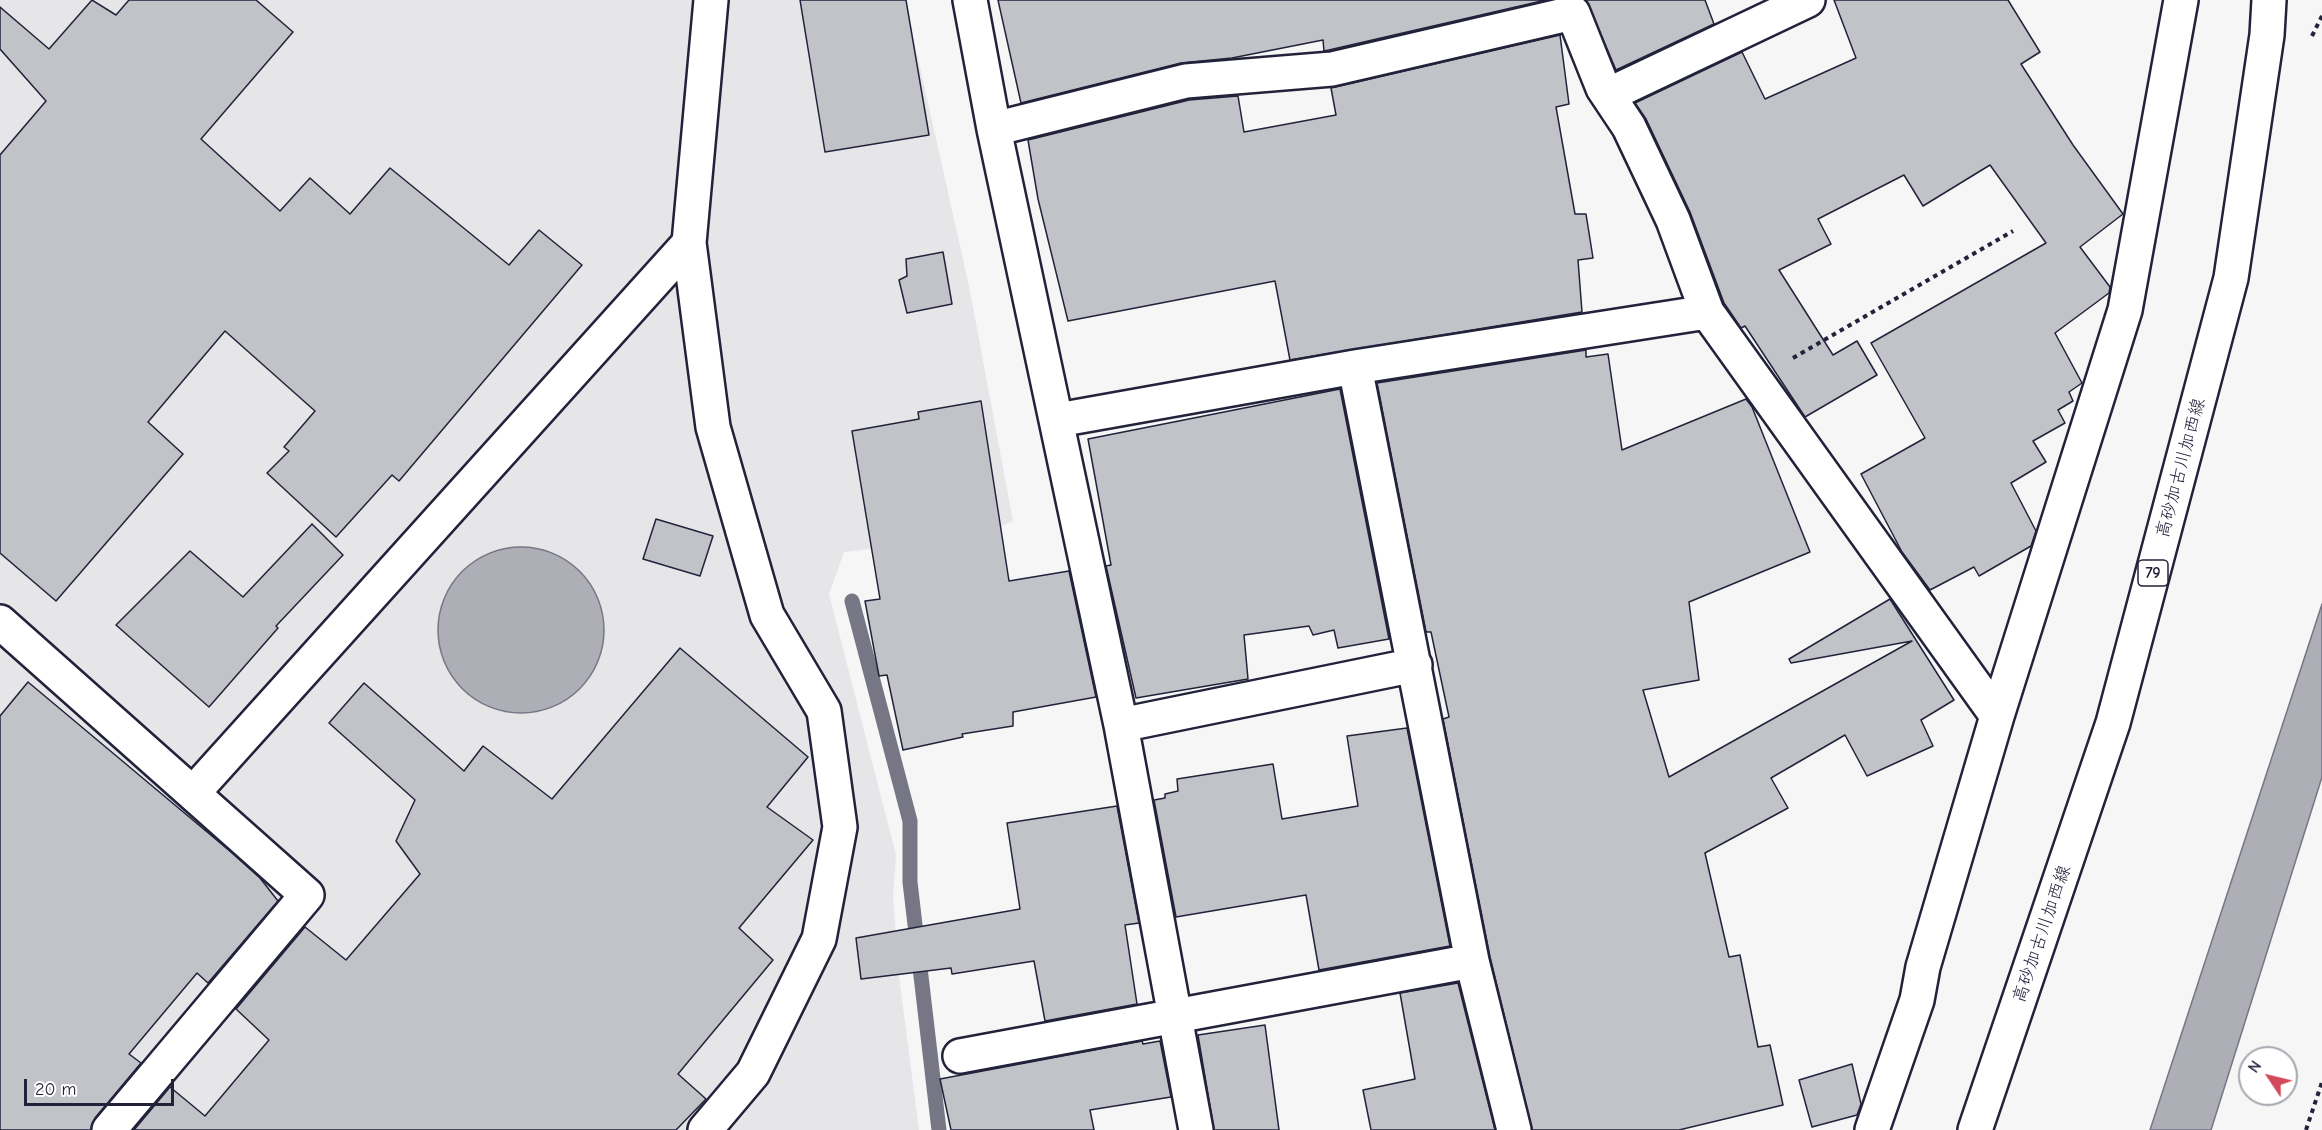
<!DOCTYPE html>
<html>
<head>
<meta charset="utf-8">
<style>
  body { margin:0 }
  #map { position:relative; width:2322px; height:1130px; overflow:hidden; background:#f6f6f7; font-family:"Comic Neue",sans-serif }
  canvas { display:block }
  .north { position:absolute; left:2238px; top:1046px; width:60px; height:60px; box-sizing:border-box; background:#fff; border:2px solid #a7a7b1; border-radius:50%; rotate:305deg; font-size:16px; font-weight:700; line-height:24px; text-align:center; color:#22223b }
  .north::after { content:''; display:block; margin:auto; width:21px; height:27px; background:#d1495b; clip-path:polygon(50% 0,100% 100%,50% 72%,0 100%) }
  .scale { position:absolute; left:24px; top:1079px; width:150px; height:27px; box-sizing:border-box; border:3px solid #22223b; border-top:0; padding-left:8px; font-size:18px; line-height:21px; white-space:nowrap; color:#22223b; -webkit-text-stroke:4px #fff; paint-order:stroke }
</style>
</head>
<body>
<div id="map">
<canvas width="2322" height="1130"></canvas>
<div class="north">N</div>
<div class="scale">20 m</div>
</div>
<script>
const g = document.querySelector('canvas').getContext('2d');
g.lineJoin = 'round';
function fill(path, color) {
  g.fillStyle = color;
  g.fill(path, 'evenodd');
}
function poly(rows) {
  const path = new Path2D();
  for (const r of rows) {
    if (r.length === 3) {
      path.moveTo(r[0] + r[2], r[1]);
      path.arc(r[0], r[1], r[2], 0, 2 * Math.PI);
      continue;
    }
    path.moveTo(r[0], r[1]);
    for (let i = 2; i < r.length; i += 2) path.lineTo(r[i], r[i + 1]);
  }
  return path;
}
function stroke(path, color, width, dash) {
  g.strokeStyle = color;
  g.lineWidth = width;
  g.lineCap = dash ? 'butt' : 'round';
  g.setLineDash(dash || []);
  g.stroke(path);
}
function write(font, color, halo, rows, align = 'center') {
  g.font = font + ' "Comic Neue","Klee One",sans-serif';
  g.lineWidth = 4.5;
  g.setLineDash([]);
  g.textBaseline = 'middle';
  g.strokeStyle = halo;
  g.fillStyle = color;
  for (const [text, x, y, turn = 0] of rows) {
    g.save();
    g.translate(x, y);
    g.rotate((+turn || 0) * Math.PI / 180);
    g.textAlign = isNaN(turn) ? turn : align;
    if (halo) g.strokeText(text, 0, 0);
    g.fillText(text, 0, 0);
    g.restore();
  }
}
fill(poly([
  [0,0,905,0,969,286,1013,521,978,536,844,552,829,594,896,855,893,898,899,976,919,1130,0,1130]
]), '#e6e6e9');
const water = poly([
  [521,630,83],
  [2322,604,2322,777,2211,1130,2150,1130,2322,604]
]);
fill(water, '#aeaeb7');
stroke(water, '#767685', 1.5);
stroke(poly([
  [852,601,910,821,910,882,939,1130]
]), '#767685', 15);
const building = poly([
  [92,0,116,15,129,0,256,0,293,32,201,139,280,211,310,178,350,214,390,168,509,265,539,230,582,265,399,481,392,475,336,537,267,473,289,451,284,447,315,411,225,331,148,422,183,454,56,601,0,553,0,155,46,101,0,49,0,7,49,49,92,0],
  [800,0,906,0,929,135,825,152,800,0],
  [998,0,1546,0,1329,50,1324,51,1323,40,1232,58,1181,63,1021,103,998,0],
  [1586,0,1705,0,1714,24,1616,70,1586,0],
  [1834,0,2008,0,2040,52,2021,64,2073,145,2123,214,2080,247,2110,287,2109,293,2055,333,2082,383,2069,392,2073,401,2058,410,2065,423,2033,441,2046,462,2011,483,2036,531,2031,546,1979,576,1974,567,1930,590,1902,552,1861,474,1925,438,1871,343,2046,243,1990,165,1923,206,1904,175,1818,219,1831,244,1779,270,1833,355,1857,341,1877,375,1805,417,1745,326,1741,328,1724,303,1690,212,1646,119,1635,103,1742,52,1765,99,1856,58,1834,0],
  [1560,35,1569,104,1556,107,1575,214,1586,214,1593,258,1578,260,1582,312,1290,360,1275,281,1068,321,1038,199,1028,140,1189,100,1238,96,1244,132,1336,115,1331,88,1560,35],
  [943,252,952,304,907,313,899,280,907,276,906,259,943,252],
  [1586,350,1586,357,1608,354,1622,450,1746,399,1752,407,1810,552,1689,602,1699,680,1643,690,1669,777,1912,641,1791,663,1789,659,1890,599,1954,700,1921,720,1933,746,1867,776,1845,735,1771,778,1788,808,1705,853,1729,957,1740,955,1758,1047,1770,1045,1783,1105,1679,1130,1532,1130,1490,957,1443,719,1449,717,1431,632,1426,632,1377,383,1586,350],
  [1340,389,1389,639,1338,648,1334,630,1313,635,1309,626,1244,635,1248,679,1136,698,1106,566,1111,565,1088,439,1340,389],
  [981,401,1009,581,1069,571,1096,697,1013,712,1013,726,962,734,963,737,903,750,887,675,879,676,865,601,880,599,852,431,919,419,918,412,981,401],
  [656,519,713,536,700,576,643,559,656,519],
  [312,524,343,555,276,626,278,628,209,707,116,625,190,551,243,597,312,524],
  [680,648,808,757,767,807,813,840,739,928,773,960,678,1074,706,1099,676,1130,134,1130,170,1087,205,1116,269,1040,236,1009,305,927,346,960,420,874,396,841,415,800,329,723,364,683,464,771,483,746,552,799,680,648],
  [28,682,231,852,260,878,278,901,208,983,197,973,129,1054,141,1063,95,1118,91,1130,0,1130,0,716,28,682],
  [1407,728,1450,946,1319,970,1306,895,1176,917,1154,800,1165,798,1165,794,1178,791,1177,779,1273,764,1282,819,1358,806,1347,736,1407,728],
  [1117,806,1139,923,1125,925,1137,1004,1045,1021,1034,961,952,974,951,968,861,979,856,938,1020,909,1007,823,1117,806],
  [1458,983,1495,1130,1371,1130,1363,1090,1415,1079,1400,993,1458,983],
  [1265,1025,1279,1130,1214,1130,1198,1035,1265,1025],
  [1142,1041,1143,1044,1160,1041,1171,1097,1090,1110,1094,1130,951,1130,940,1079,1142,1041],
  [1852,1064,1861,1104,1857,1115,1812,1127,1799,1080,1852,1064]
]);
fill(building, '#c2c2c9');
stroke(building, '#22223b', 1.5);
const minor = poly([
  [970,0,994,129,1121,725,1196,1130],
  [1608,95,1808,0],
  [994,129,1186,81,1332,69,1573,13,1603,88,1629,127,1673,220,1707,312,1997,716],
  [1355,367,1472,961,1514,1130],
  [1058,420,1355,367,1707,312],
  [0,622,307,895,109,1130],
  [1121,725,1415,665],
  [193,793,689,243],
  [960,1056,1472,961],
  [705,1130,753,1073,819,939,840,827,824,711,767,615,713,427,689,243,711,0],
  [1872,1130,1917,1000,1923,967,1997,716,2125,310,2181,0]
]);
const major = poly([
  [1975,1130,2113,723,2231,278,2267,35,2269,0]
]);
stroke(minor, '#22223b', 38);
stroke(major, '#22223b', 38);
stroke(poly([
  [2312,36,2322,16],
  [1793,358,2013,231],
  [2306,1130,2322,1082]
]), '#22223b', 4, [4.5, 4.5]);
stroke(minor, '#fff', 33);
stroke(major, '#fff', 33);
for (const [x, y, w] of [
  [2153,573,30]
]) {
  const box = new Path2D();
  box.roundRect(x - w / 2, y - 13, w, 26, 4.5);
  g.fillStyle = '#fff';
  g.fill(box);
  stroke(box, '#22223b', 1.5);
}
write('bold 16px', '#22223b', null, [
  ["79",2153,573]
]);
write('18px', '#22223b', '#fff', [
  ["高砂加古川加西線",2181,468,-75],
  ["高砂加古川加西線",2042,934,-71]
]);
</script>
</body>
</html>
